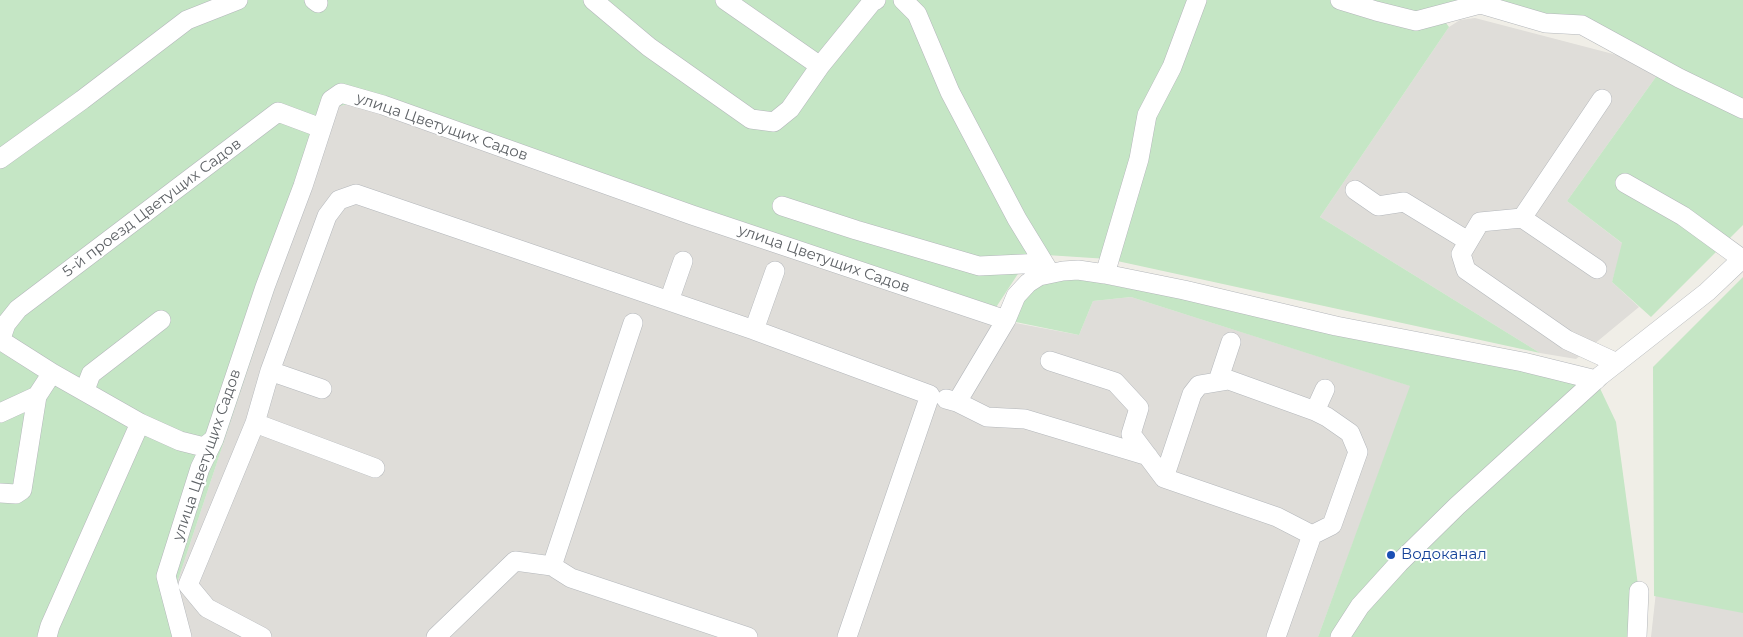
<!DOCTYPE html>
<html>
<head>
<meta charset="utf-8">
<style>
  body { margin:0 }
  canvas { display:block; background:#f0eee7 }
</style>
</head>
<body>
<canvas width="1743" height="637"></canvas>
<script>
const g = document.querySelector('canvas').getContext('2d');
g.lineJoin = 'round';
function fill(path, color) {
  g.fillStyle = color;
  g.fill(path, 'evenodd');
}
function poly(rows) {
  const path = new Path2D();
  for (const r of rows) {
    path.moveTo(r[0], r[1]);
    for (let i = 2; i < r.length; i += 2) path.lineTo(r[i], r[i + 1]);
  }
  return path;
}
function stroke(path, color, width, dash) {
  g.strokeStyle = color;
  g.lineWidth = width;
  g.lineCap = dash ? 'butt' : 'round';
  g.setLineDash(dash || []);
  g.stroke(path);
}
function write(font, color, halo, rows, align = 'center') {
  g.font = font + ' Montserrat,sans-serif';
  g.lineWidth = 4;
  g.setLineDash([]);
  g.textBaseline = 'middle';
  g.strokeStyle = halo;
  g.fillStyle = color;
  for (const [text, x, y, turn = 0] of rows) {
    g.save();
    g.translate(x, y);
    g.rotate((+turn || 0) * Math.PI / 180);
    g.textAlign = isNaN(turn) ? turn : align;
    if (halo) g.strokeText(text, 0, 0);
    g.fillText(text, 0, 0);
    g.restore();
  }
}
fill(poly([
  [1475,18,1663,67,1567,201,1623,244,1612,282,1639,307,1576,359,1540,353,1320,217,1449,27,1460,20],
  [366,101,989,318,1079,335,1093,301,1131,297,1411,386,1318,637,185,637,173,595,335,107],
  [1656,592,1743,609,1743,637,1651,637]
]), '#dfddd9');
fill(poly([
  [0,0,1743,0,1743,225,1651,317,1612,282,1622,243,1567,201,1663,67,1521,9,1437,11,1449,27,1320,217,1540,353,1108,259,1031,254,989,318,366,101,335,107,173,595,185,637,0,637],
  [1050,273,1596,380,1616,422,1645,637,1318,637,1410,386,1131,297,1093,301,1079,335,1006,320],
  [1743,277,1743,613,1654,596,1653,367]
]), '#c5e6c5');
const minor = poly([
  [314,0,318,3],
  [593,0,649,47,751,119,774,122,790,109,820,66],
  [725,0,820,66,872,2,876,0],
  [903,0,917,14,950,92,1017,219,1050,273],
  [1340,0,1376,11,1416,21,1480,4,1545,23,1582,25,1679,78,1743,109],
  [1602,99,1522,218,1480,222,1461,254,1466,270,1567,340,1617,363],
  [0,159,82,100,187,20,238,0],
  [1625,183,1683,216,1742,259],
  [1355,190,1378,206,1404,202,1468,241],
  [782,206,856,230,979,266,1044,263],
  [1522,218,1597,269],
  [1105,274,1139,159,1147,115,1172,67,1197,0],
  [669,301,683,261],
  [754,330,775,271],
  [0,340,52,373,140,423,180,441,204,447,214,439],
  [0,341,6,324,18,309,278,112,321,128],
  [1050,361,1115,382,1139,408,1131,434,1164,478,1277,517,1312,535],
  [270,371,322,389],
  [1218,381,1231,342],
  [85,390,91,374,161,320],
  [946,399,957,402,987,417,1025,419,1148,456],
  [957,402,1006,320,1016,296,1028,283,1039,276,1063,271,1078,270,1105,274,1184,290,1336,326,1523,362,1596,380],
  [1315,411,1325,389],
  [0,413,37,396],
  [255,423,375,468],
  [1164,478,1192,394,1199,385,1229,380,1315,411,1327,417,1350,433,1358,452,1332,525,1312,535,1276,637],
  [0,493,16,494,22,490,37,396,52,373],
  [552,566,633,323],
  [47,637,50,626,140,423],
  [182,637,166,576,200,468,214,439,265,287,303,186,331,100,341,93,383,105,692,215,1006,320],
  [262,637,207,608,188,585,255,423,270,371,327,216,339,200,356,194,754,330,930,395,847,637],
  [436,637,515,561,552,566,571,578,748,637],
  [1340,637,1360,606,1399,563,1457,506,1600,376,1707,292,1743,258],
  [1637,637,1639,591]
]);
stroke(minor, '#b4b7bb', 20);
stroke(minor, '#fff', 19);
for (const [x, y, r, color] of [
  [1391,555,5,"#1a4fb4"]
]) {
  const dot = new Path2D();
  dot.arc(x, y, r, 0, 2 * Math.PI);
  g.fillStyle = color;
  g.fill(dot);
  stroke(dot, '#fff', 2);
}
write('15px', '#5e6266', '#fff', [
  ["улица Цветущих Садов",442,127,19],
  ["5-й проезд Цветущих Садов",152,208,-37],
  ["улица Цветущих Садов",824,259,19],
  ["улица Цветущих Садов",207,455,-71]
]);
write('15px', '#164399', '#fff', [
  ["Водоканал",1401,555]
], 'left');
</script>
</body>
</html>
